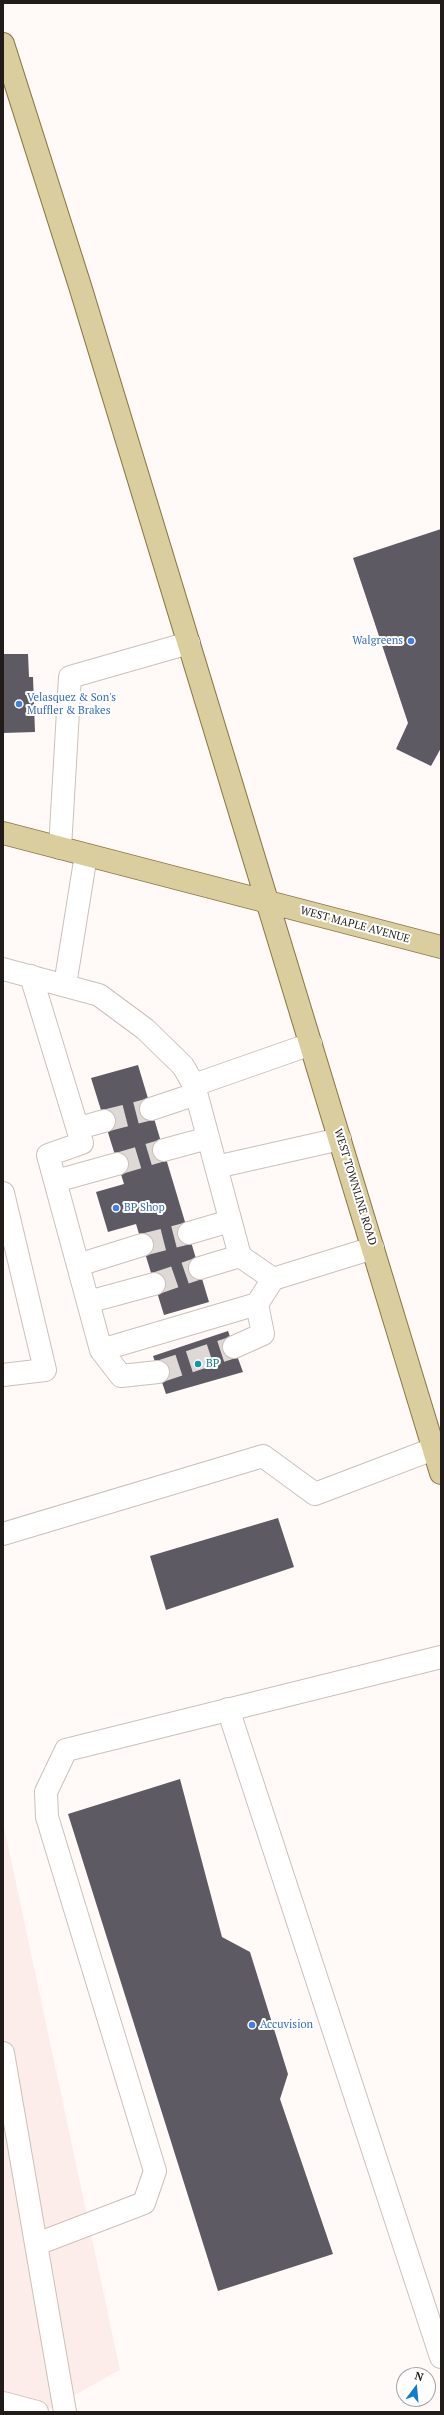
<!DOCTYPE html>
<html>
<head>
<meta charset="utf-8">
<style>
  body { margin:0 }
  #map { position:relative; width:444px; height:2415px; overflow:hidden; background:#fffaf7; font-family:"PT Serif",serif }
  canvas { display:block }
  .frame { position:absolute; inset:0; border:4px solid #211c1a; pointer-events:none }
  .north { position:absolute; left:396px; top:2367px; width:40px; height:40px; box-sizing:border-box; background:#fff; border:1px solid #a6a4a3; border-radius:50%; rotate:16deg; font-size:11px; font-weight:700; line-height:16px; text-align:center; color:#211c1a }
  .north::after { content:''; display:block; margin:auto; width:14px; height:18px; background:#117dc7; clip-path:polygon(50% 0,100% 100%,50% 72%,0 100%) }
</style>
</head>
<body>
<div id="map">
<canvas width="444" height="2415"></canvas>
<div class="frame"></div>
<div class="north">N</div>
</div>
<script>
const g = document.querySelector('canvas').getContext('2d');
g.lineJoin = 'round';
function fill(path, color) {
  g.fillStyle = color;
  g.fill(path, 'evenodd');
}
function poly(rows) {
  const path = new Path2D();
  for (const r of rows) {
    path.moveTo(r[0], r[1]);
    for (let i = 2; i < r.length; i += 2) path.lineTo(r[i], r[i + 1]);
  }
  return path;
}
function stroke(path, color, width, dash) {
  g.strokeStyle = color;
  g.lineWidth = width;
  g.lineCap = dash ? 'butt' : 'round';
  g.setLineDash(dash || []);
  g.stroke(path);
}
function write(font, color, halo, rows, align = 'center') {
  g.font = font + ' "PT Serif",serif';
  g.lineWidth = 4;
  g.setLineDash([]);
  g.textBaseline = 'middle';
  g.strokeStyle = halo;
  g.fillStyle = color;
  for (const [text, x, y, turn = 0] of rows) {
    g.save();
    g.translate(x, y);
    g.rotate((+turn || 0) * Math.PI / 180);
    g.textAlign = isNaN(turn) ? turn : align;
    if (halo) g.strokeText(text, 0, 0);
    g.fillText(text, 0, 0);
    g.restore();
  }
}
fill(poly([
  [3,1822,120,2370,44,2412,3,2412]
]), '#fdedea');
fill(poly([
  [441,529,441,748,431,766,396,749,408,723,353,558],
  [3,654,28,654,29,677,33,677,35,732,3,733],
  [138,1065,209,1302,164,1315,136,1224,108,1232,96,1192,124,1184,91,1078],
  [228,1331,243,1372,166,1394,153,1356],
  [278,1518,294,1567,166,1610,150,1556],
  [180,1779,222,1937,250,1952,288,2074,280,2099,333,2254,218,2291,68,1814]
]), '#5d5a64');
stroke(poly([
  [104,1121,151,1109],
  [117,1164,164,1150],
  [142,1245,189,1233],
  [154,1284,200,1268],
  [158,1372,234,1347]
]), '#ded9d6', 22, [22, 11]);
const minor = poly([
  [60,848,70,677,189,643],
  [3,969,99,995,145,1029,183,1066,194,1085,240,1256,273,1279,373,1248],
  [31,976,82,1143,48,1155,101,1350,257,1304,273,1279],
  [65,985,86,855],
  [194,1085,311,1044],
  [151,1109,196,1094],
  [79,1128,104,1121],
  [164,1150,208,1138],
  [216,1167,340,1139],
  [56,1181,117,1164],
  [3,1193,45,1370,3,1375],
  [189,1233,230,1221],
  [78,1265,142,1245],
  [200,1268,240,1256],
  [88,1302,154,1284],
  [234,1347,263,1334,257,1304],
  [101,1350,121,1376,158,1372],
  [3,1534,263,1456,315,1494,441,1446],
  [228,1709,441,2357],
  [3,2053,65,2412],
  [37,2244,144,2203,155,2171,47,1817,46,1792,66,1750,441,1657],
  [3,2403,37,2412]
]);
const major = poly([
  [3,44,80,286,441,1473],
  [3,833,441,947]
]);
stroke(minor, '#ccc0ba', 24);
stroke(major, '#8a7946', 24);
stroke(minor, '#fff', 22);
stroke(major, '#dacd9e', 22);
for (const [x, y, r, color] of [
  [411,641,4,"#3f7fe0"],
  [19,704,4,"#3f7fe0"],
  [116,1208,4,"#3f7fe0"],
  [198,1364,4,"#0f9aa8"],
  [252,2025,4,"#3f7fe0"]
]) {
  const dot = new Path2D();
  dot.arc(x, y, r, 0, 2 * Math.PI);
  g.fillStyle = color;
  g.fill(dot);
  stroke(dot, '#fff', 1.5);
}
write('11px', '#366cbe', '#fff', [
  ["Walgreens",403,641,"right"],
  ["Velasquez & Son's",27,698],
  ["Muffler & Brakes",27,711],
  ["BP Shop",124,1208],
  ["Accuvision",260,2025]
], 'left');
write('11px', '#211c1a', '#fff', [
  ["WEST MAPLE AVENUE",355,925,15],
  ["WEST TOWNLINE ROAD",355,1187,73]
]);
write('11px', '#0d838f', '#fff', [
  ["BP",206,1364]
], 'left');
</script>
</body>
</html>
